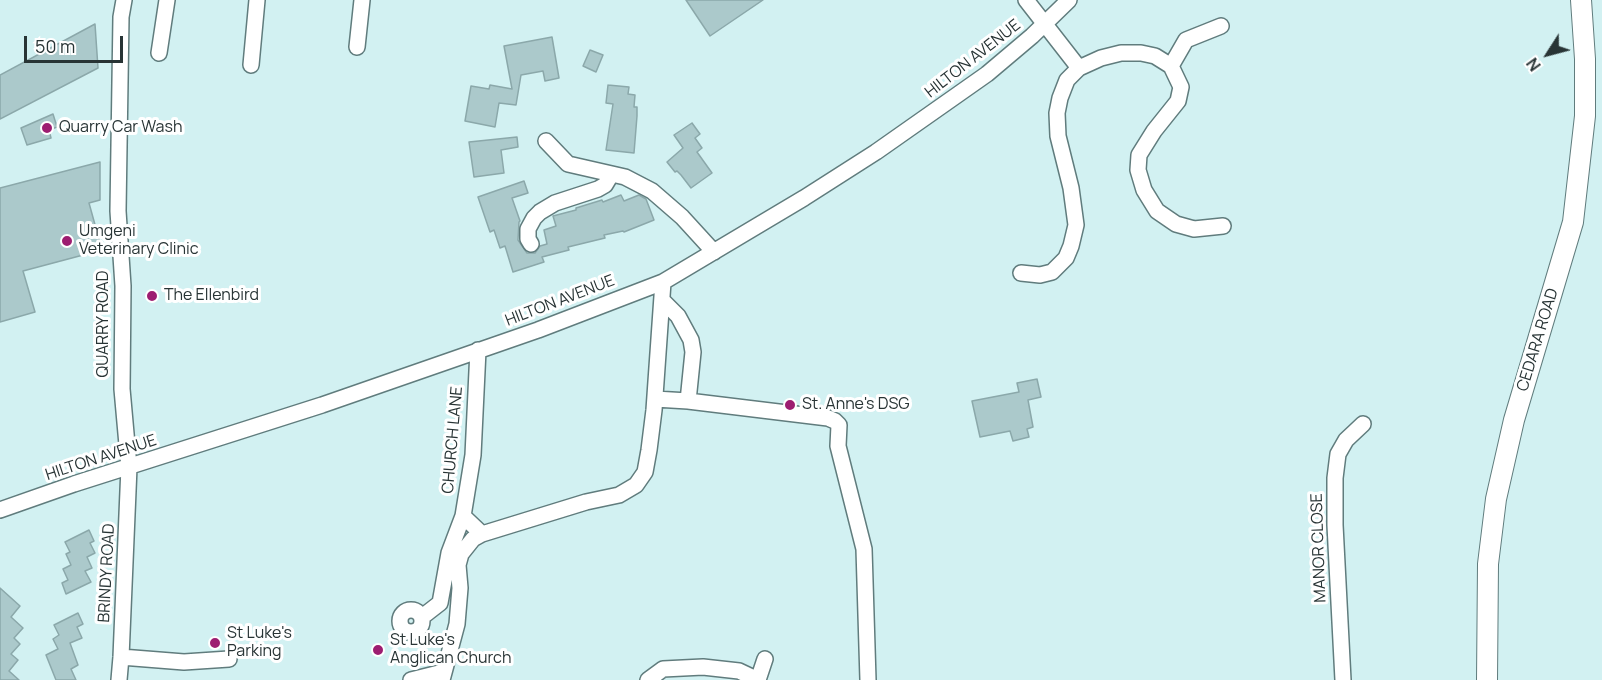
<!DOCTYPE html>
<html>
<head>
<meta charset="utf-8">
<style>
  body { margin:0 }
  #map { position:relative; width:1602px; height:680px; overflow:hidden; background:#d2f1f2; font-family:Manrope,sans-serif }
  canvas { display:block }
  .north { position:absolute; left:1518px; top:24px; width:60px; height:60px; -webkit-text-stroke:4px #fff; paint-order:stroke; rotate:234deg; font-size:16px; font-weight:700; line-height:24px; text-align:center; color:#283435 }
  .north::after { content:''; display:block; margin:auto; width:21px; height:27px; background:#283435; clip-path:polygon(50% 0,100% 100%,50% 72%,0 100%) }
  .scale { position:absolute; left:24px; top:36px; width:99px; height:27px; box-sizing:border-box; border:3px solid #283435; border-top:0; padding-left:8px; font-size:18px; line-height:21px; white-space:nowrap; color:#283435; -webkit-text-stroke:4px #fff; paint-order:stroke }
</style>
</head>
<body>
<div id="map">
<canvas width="1602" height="680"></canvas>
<div class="north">N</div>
<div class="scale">50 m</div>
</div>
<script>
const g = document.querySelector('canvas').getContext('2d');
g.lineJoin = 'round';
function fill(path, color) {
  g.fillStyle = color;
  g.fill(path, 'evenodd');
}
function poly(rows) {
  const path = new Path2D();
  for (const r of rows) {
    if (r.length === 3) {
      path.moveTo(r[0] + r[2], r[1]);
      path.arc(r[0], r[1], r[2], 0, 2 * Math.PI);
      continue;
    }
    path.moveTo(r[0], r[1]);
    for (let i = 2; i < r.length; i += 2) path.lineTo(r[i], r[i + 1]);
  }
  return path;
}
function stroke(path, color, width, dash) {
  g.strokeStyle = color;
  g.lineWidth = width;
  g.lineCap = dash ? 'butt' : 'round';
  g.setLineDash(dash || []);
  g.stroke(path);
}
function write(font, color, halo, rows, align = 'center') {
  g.font = font + ' Manrope,sans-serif';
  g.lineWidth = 6;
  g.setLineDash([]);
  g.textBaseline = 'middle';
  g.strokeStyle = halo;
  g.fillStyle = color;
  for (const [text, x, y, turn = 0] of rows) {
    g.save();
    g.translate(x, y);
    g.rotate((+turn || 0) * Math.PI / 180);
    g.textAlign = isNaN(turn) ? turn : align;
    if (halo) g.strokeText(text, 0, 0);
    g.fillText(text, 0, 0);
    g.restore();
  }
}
const building = poly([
  [686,0,763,0,710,36,686,0],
  [95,24,98,68,0,119,0,75,95,24],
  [552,37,559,78,545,81,543,71,521,75,516,105,499,103,495,127,465,121,471,86,489,89,490,85,512,89,504,46,552,37],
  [590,50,603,55,596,72,583,66,590,50],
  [608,85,629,87,628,94,635,95,634,107,637,107,637,116,634,153,606,150,613,104,606,103,608,85],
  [53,114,57,127,49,130,51,138,27,145,21,128,53,114],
  [692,123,700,134,695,138,702,148,697,152,712,173,691,188,681,175,677,171,675,172,667,162,683,148,674,135,692,123],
  [517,137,518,147,501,150,504,173,474,177,469,142,517,137],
  [100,162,100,200,89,203,102,250,23,271,35,312,0,322,0,188,100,162],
  [524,181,528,193,512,198,520,221,519,222,518,240,527,253,535,253,540,246,547,244,544,230,556,226,553,216,576,210,576,208,602,200,603,202,621,195,624,201,639,195,646,199,654,220,624,232,623,231,604,235,605,238,568,247,569,250,542,257,544,262,513,272,505,246,500,248,494,230,490,232,478,197,524,181],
  [1037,379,1041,397,1028,400,1033,427,1027,429,1029,437,1013,441,1010,431,980,437,972,401,1019,392,1017,383,1037,379],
  [89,530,94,541,90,543,95,553,87,557,92,568,85,571,91,582,66,594,62,583,68,580,63,569,71,565,66,554,70,552,65,542,89,530],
  [0,588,20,606,11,617,23,628,14,638,20,644,11,654,18,660,9,671,19,680,0,680,0,588],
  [78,613,83,624,77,627,82,638,70,643,78,665,71,669,76,680,56,680,46,655,58,649,53,639,59,635,54,625,78,613]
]);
fill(building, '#abc9cb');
stroke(building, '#8ba8aa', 1.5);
const minor = poly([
  [1026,0,1079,68],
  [357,47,362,0],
  [159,53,167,0],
  [251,65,257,0],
  [1171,66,1186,40,1221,26],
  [546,141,568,164,625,177,652,191,682,217,714,252],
  [531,244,528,239,528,229,534,218,540,212,555,203,598,189,605,185,611,175],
  [1021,273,1040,275,1052,272,1066,258,1071,246,1076,225,1071,188,1058,136,1057,113,1060,98,1067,80,1079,68,1101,58,1121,53,1141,53,1155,56,1171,66,1181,87,1178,101,1154,131,1139,155,1138,170,1144,190,1157,211,1176,224,1194,229,1223,226],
  [662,300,678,316,691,340,693,352,688,401],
  [655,399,688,401,828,418,835,421,839,425,838,446,864,549,868,680],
  [0,510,74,484,322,405,538,330,663,282,804,198,876,152,960,93,987,74,1032,36,1069,0],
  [482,534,586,502,619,495,636,485,645,472,649,450,654,410,663,282],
  [411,621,11],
  [422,617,440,603,449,553,463,516,473,455,478,350],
  [121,657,184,662,229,659],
  [119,680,121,657,129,467,122,389,123,286,118,211,121,17,124,0],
  [411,680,443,672],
  [442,680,457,624,460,588,458,565,461,554,473,539,482,534,463,516],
  [648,680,663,669,703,667,739,671,758,680],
  [758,680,765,659],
  [1343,680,1335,525,1335,478,1338,454,1346,440,1363,424]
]);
const major = poly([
  [1487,680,1488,564,1496,499,1514,420,1573,222,1585,116,1585,59,1581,0]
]);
stroke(minor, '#607c7d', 18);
stroke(major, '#607c7d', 22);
stroke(minor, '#fff', 15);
stroke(major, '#fff', 20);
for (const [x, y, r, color] of [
  [47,128,6,"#9d1d71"],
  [67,241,6,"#9d1d71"],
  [152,296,6,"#9d1d71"],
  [790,405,6,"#9d1d71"],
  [215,643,6,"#9d1d71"],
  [378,650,6,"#9d1d71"]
]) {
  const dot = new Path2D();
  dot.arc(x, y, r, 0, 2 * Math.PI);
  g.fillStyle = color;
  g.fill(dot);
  stroke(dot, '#fff', 2);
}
write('16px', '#283435', '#fff', [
  ["HILTON AVENUE",973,59,-38],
  ["HILTON AVENUE",560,301,-21],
  ["QUARRY ROAD",104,324,-90],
  ["CEDARA ROAD",1538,340,-73],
  ["CHURCH LANE",453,440,-85],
  ["HILTON AVENUE",101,458,-18],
  ["MANOR CLOSE",1319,548,-92],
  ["BRINDY ROAD",107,573,-87]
]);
write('16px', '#283435', '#fff', [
  ["Quarry Car Wash",59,128],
  ["Umgeni",79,232],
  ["Veterinary Clinic",79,250],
  ["The Ellenbird",164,296],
  ["St. Anne's DSG",802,405],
  ["St Luke's",227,634],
  ["Parking",227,652],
  ["St Luke's",390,641],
  ["Anglican Church",390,659]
], 'left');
</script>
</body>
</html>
